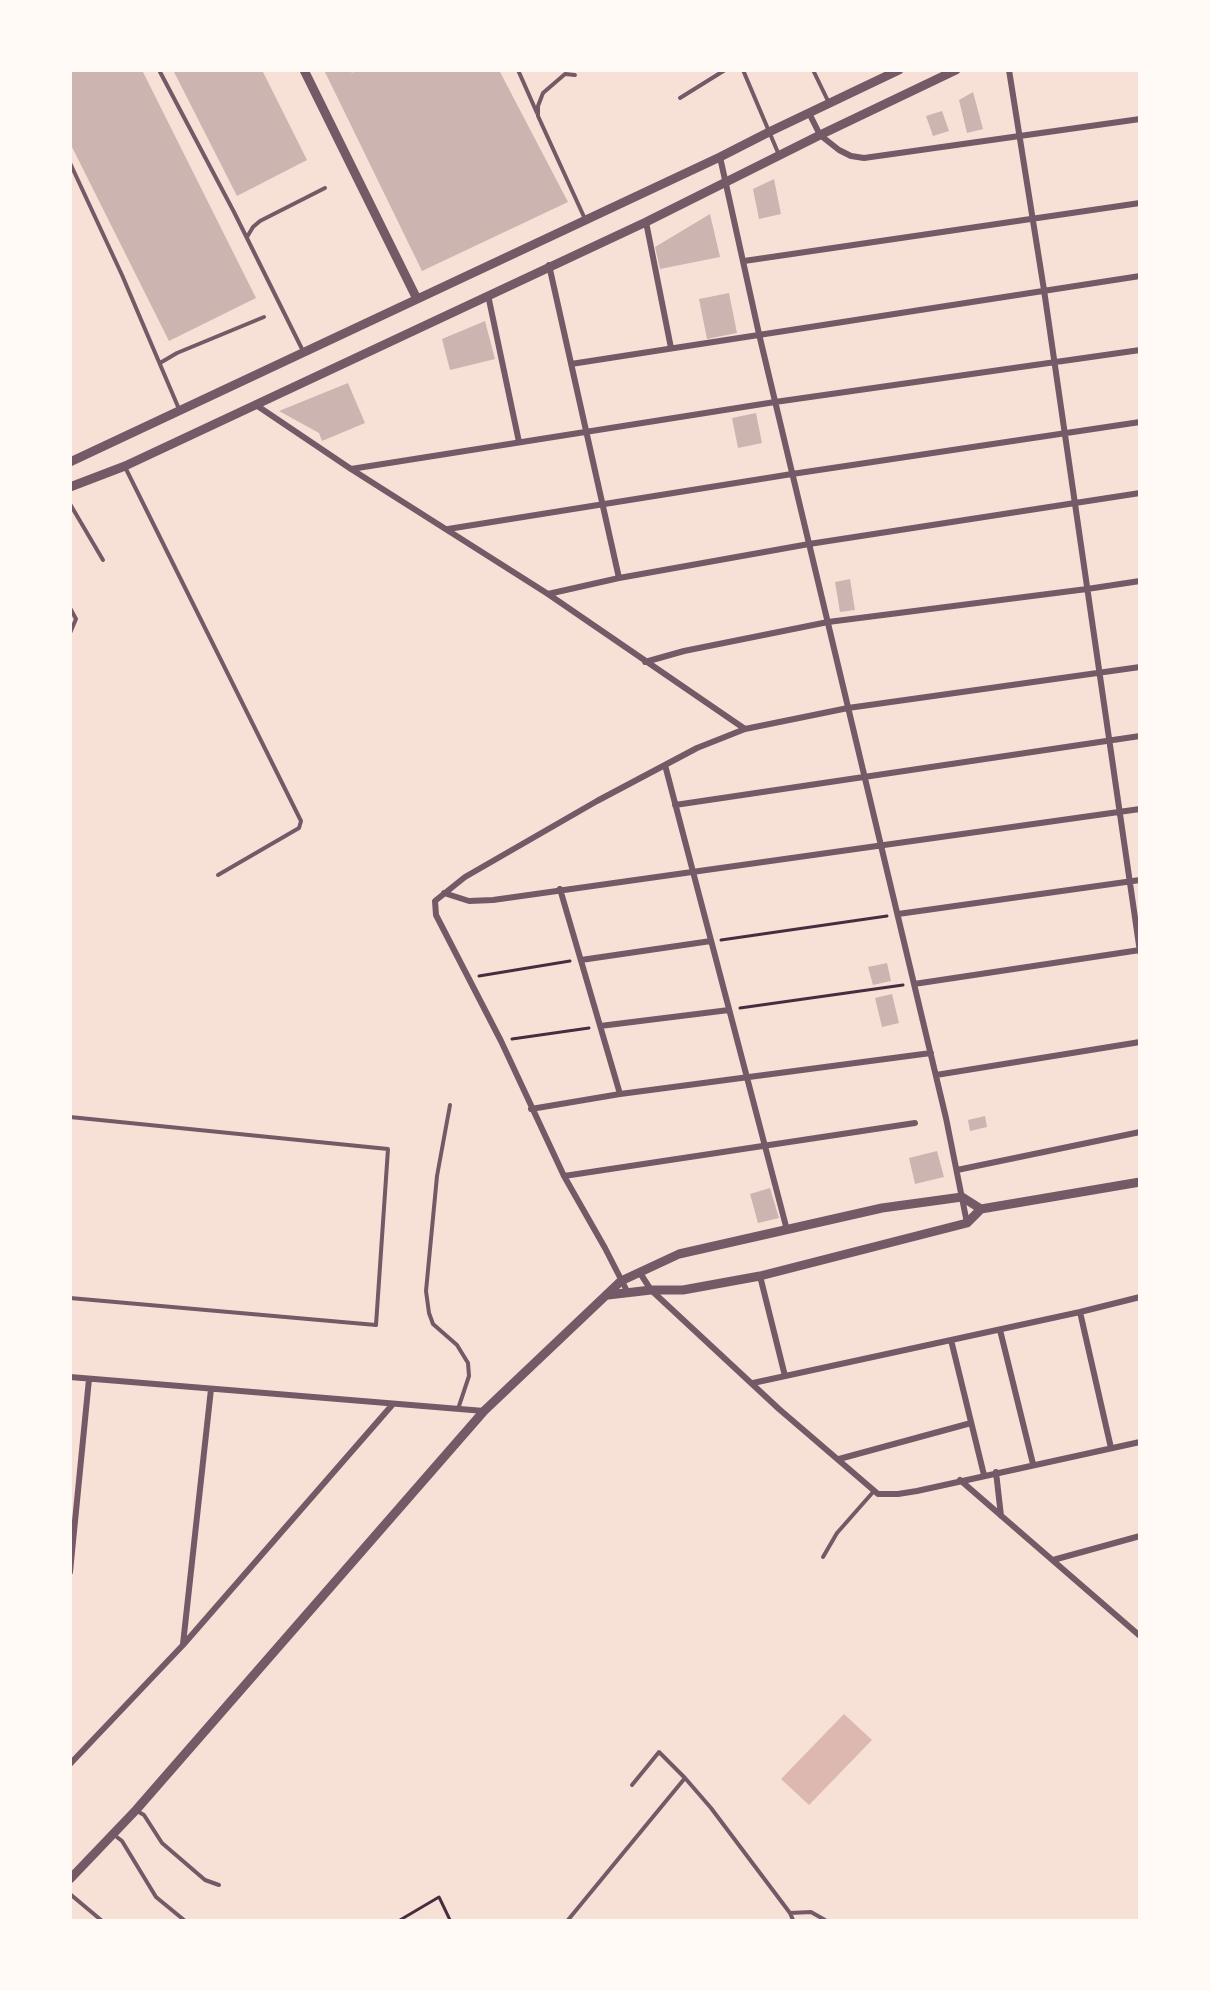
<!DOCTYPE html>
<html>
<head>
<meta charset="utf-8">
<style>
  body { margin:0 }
  #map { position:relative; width:1210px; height:1991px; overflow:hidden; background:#f7e1d7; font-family:Karla,sans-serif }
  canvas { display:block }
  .frame { position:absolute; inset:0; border:72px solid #fffaf5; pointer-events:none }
</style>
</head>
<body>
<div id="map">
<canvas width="1210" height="1991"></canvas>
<div class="frame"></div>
</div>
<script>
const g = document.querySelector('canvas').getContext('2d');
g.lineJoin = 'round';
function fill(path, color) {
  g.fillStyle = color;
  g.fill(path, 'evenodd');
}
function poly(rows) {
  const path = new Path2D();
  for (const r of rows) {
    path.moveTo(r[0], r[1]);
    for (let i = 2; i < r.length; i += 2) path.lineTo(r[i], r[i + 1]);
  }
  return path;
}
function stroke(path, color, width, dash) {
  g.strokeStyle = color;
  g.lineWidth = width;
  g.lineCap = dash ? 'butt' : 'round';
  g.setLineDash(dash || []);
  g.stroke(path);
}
fill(poly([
  [844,1714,872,1740,809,1805,781,1779]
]), '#dcb8b0');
fill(poly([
  [70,70,142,70,256,298,169,341,70,143],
  [173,70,262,70,307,160,237,196],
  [324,70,355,70,350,74,357,70,499,70,568,202,422,271],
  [973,92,983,129,967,133,959,100],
  [942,111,949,131,933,136,926,116],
  [774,179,781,214,759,219,753,189],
  [710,214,720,257,660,269,655,247],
  [729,293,737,333,707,339,699,299],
  [485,321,495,359,450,370,442,339],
  [348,383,365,423,322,441,319,433,279,411],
  [756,413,762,443,738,448,732,418],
  [850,579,855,610,840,612,835,582],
  [887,963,891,981,873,985,868,967],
  [892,994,899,1023,882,1027,875,998],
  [985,1116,987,1127,970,1131,968,1120],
  [937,1151,944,1177,915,1184,909,1158],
  [770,1188,779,1218,758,1223,750,1194]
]), '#ccb4b1');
stroke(poly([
  [721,940,887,916],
  [479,976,570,961],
  [740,1008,903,985],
  [512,1039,589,1028],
  [400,1920,439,1897,450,1920]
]), '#4a2c40', 3);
stroke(poly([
  [159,70,234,212,303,351],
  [518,70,537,113],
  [743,70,779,155],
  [813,70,829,103],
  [575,75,565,74,543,93,538,106,538,116,585,219],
  [680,98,725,70],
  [70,163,122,275,179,409],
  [247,237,253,227,260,221,325,188],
  [160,363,177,353,264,317],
  [125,467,301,821,299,828,218,875],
  [70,504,103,560],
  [70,608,76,619,70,633],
  [450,1105,437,1176,426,1291,429,1313,433,1324,457,1345,468,1363,469,1376,458,1409],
  [70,1117,388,1149,376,1325,70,1298],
  [823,1557,837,1533,874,1491],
  [632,1785,659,1752,685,1778,711,1808,790,1913,793,1920],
  [137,1811,144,1815,162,1843,205,1880,219,1885],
  [113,1834,122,1841,156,1897,184,1920],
  [70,1894,101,1920],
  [790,1913,811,1912,825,1920],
  [568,1920,685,1778]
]), '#755966', 4);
stroke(poly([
  [1009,70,1044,290,1140,952],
  [809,113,820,135,839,150,851,156,864,158,1140,119],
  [720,157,759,334,946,1118,967,1223],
  [646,222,671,348],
  [744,261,1140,203],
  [549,265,619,578],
  [488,295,519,442],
  [571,364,1140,276],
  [256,405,351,469,548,594,745,729],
  [351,469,775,402,1140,350],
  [448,529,792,474,1140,422],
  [548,594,619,578,809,544,1140,493],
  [645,662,684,651,828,622,1087,589,1140,581],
  [665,765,787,1230],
  [675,805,1140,736],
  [560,889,620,1094],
  [444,893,469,901,493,900,1140,809],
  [898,914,1140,880],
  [581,960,711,941],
  [914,984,1140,950],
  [600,1026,729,1010],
  [936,1075,1140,1042],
  [531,1109,620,1094,931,1053],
  [957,1170,1140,1132],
  [564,1176,915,1123],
  [640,1273,651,1290,779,1409,878,1494,898,1494,917,1491,1140,1442],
  [760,1276,785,1376],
  [628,1293,605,1248,564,1176,501,1041,436,915,435,901,465,877,597,801,697,748,745,729,848,708,1140,667],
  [1080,1312,1111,1448],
  [1000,1330,1033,1464],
  [951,1340,984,1475],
  [70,1377,484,1411],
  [753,1383,1080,1312,1140,1297],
  [839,1459,971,1423],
  [996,1472,1001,1516],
  [960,1480,1140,1636],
  [1053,1560,1140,1536],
  [70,1572,89,1379],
  [183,1644,211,1389],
  [70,1764,183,1645,393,1404]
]), '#755966', 6);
stroke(poly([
  [304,70,417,299],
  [70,462,720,157,769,132,899,70],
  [70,487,125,466,646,222,820,135,956,70],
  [608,1295,651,1290,683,1290,760,1276,967,1223,981,1209,1140,1182],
  [70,1879,136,1810,484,1411,621,1281,679,1254,882,1208,962,1197,981,1209]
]), '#755966', 9);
</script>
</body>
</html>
